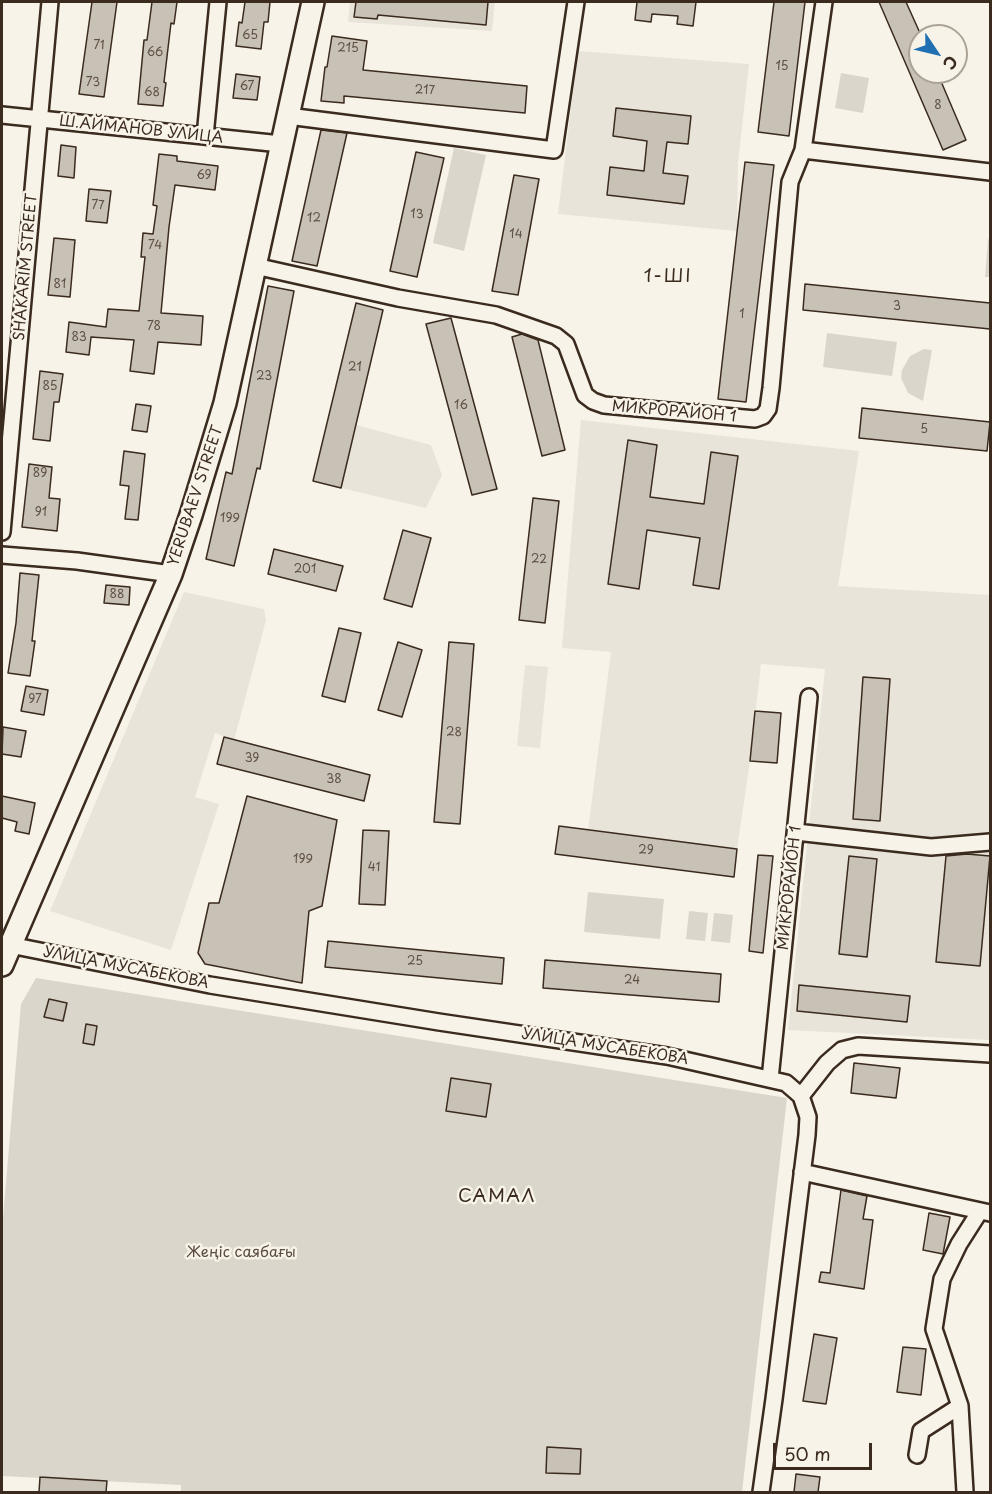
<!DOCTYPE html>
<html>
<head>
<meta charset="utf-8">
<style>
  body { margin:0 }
  #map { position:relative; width:992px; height:1494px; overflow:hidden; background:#f7f3e8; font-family:"Playpen Sans",sans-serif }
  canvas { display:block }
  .frame { position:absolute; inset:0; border:3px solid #3b2a1e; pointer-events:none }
  .north { position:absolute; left:908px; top:24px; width:60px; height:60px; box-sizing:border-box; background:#f7f3e8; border:2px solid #aca397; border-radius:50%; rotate:125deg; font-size:16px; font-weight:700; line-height:24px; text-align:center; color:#3b2a1e }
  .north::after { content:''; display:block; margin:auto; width:21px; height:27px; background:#1f6fb2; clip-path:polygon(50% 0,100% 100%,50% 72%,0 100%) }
  .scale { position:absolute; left:773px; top:1443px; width:99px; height:27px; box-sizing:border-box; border:3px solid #3b2a1e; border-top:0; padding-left:8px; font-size:18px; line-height:21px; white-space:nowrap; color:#3b2a1e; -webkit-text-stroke:4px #f7f3e8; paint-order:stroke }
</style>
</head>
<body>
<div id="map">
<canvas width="992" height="1494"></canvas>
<div class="frame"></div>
<div class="north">С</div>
<div class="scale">50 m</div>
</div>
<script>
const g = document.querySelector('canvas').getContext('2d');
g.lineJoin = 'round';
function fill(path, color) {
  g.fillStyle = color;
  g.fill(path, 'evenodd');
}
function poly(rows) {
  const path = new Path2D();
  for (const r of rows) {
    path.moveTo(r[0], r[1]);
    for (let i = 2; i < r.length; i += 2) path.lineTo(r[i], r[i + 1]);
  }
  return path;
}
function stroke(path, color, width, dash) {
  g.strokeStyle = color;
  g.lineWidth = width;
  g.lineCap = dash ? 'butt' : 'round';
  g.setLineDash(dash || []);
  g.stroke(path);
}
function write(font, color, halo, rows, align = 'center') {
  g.font = font + ' "Playpen Sans",sans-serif';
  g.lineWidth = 5;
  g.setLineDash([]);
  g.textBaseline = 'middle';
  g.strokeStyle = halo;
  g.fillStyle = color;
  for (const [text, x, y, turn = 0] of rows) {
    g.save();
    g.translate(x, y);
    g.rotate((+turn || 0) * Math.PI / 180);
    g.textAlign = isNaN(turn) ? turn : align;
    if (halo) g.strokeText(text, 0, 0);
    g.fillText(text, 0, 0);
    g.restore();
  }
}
fill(poly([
  [350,2,495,2,492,31,348,22],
  [578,51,749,64,738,163,737,231,558,214],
  [581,420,859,451,838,586,990,595,990,1040,788,1030,825,669,761,664,750,761,737,849,588,830,611,652,562,648],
  [356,425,431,445,442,475,426,508,341,488],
  [184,592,264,609,266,620,234,740,215,733,195,797,219,804,171,950,50,911],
  [525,665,548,667,540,748,517,746]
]), '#e9e4d9');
fill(poly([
  [841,73,869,78,863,113,835,108],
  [454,148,486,155,464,251,433,243],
  [988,239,990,240,990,277,985,277],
  [827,333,897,342,892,376,823,367],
  [924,349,932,350,923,401,908,393,901,378,902,370,910,356],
  [588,892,664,899,660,939,584,932],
  [689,911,708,913,705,941,686,939],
  [714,913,733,915,730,943,711,941],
  [36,978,787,1098,742,1492,181,1492,181,1485,2,1476,2,1230,21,1004]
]), '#dbd6cb');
const building = poly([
  [92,2,117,2,104,97,79,94,92,2],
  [152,2,177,2,174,24,171,23,164,82,166,83,163,106,138,104,144,40,147,40,152,2],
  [245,2,270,2,268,22,264,22,261,49,236,46,239,22,242,23,245,2],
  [356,2,488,2,486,25,378,15,377,19,354,17,356,2],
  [637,2,696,2,693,26,677,24,678,16,652,14,651,22,635,20,637,2],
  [774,2,805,2,789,136,758,132,774,2],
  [879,2,906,2,920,33,920,72,937,72,966,140,943,150,879,2],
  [332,36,367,41,363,70,527,86,525,113,344,96,344,103,321,101,325,67,327,67,332,36],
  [236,74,260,77,257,100,233,98,236,74],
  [616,108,691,116,688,144,667,142,663,173,688,176,684,204,607,195,610,167,644,171,647,141,613,136,616,108],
  [321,130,347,133,317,266,292,261,321,130],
  [61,145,76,147,74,178,58,176,61,145],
  [416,152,444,158,417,277,390,271,416,152],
  [159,154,177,156,177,161,218,166,215,190,175,185,169,227,161,313,203,316,201,345,158,342,154,374,130,371,134,340,91,337,89,355,66,352,69,322,106,327,108,309,139,311,145,257,141,257,143,233,153,234,157,206,153,205,159,154],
  [745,162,774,165,746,402,718,399,745,162],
  [514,175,539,179,518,295,492,291,514,175],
  [89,189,111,191,107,223,86,221,89,189],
  [54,238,75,240,70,297,48,295,54,238],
  [805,284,990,303,990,329,803,310,805,284],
  [268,286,294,291,260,469,257,468,234,566,206,559,226,472,232,474,268,286],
  [356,303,383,310,341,488,313,481,356,303],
  [451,318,497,489,472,495,426,324,451,318],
  [522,334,538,340,565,450,542,456,512,337,522,334],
  [40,371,63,374,59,402,54,402,50,441,33,439,40,371],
  [136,404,151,406,147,432,132,430,136,404],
  [862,408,990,422,987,451,859,438,862,408],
  [628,440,657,445,650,497,704,504,711,452,738,456,719,589,693,585,700,538,647,530,639,589,608,584,628,440],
  [124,451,145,454,138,520,125,519,129,486,120,485,124,451],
  [29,464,52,467,49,498,60,499,57,531,22,527,29,464],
  [533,498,559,501,545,623,519,620,533,498],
  [403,530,431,538,412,607,384,599,403,530],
  [274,549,343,566,336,591,268,574,274,549],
  [20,573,39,575,32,641,35,641,30,676,8,673,16,623,20,573],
  [106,585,130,587,129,605,104,603,106,585],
  [339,628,361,633,345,702,322,696,339,628],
  [398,642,422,650,402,717,378,710,398,642],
  [449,642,474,644,460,824,434,822,449,642],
  [863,677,890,679,880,821,853,819,863,677],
  [26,686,48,690,44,715,21,711,26,686],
  [755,711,781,713,777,763,750,761,755,711],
  [3,727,26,731,21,757,2,754,3,727],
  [224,737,370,775,364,801,217,764,224,737],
  [2,796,35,803,29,834,15,831,17,822,2,818,2,796],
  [247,796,337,820,322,906,309,911,302,983,205,964,198,953,209,903,219,903,247,796],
  [559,826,737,849,734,877,555,854,559,826],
  [363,830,389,831,385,905,359,904,363,830],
  [967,854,990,856,980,966,936,962,946,856,967,854],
  [758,855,773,856,763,953,749,951,758,855],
  [849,856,877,859,867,957,839,954,849,856],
  [328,941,504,958,502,984,325,967,328,941],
  [545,960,721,974,719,1002,543,988,545,960],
  [799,985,910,996,907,1022,797,1011,799,985],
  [49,999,67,1003,63,1021,44,1017,49,999],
  [86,1024,97,1026,94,1045,83,1043,86,1024],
  [854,1063,900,1068,896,1098,851,1093,854,1063],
  [451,1078,491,1084,486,1117,446,1111,451,1078],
  [841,1190,867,1196,863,1219,873,1220,864,1289,819,1282,821,1272,830,1273,841,1190],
  [929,1213,950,1217,943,1254,923,1250,929,1213],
  [814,1334,837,1338,826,1404,803,1401,814,1334],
  [903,1347,926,1349,921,1395,897,1392,903,1347],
  [547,1447,581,1449,580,1474,546,1473,547,1447],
  [796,1474,820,1477,818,1492,794,1492,796,1474],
  [40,1477,107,1481,106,1492,39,1492,40,1477]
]);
fill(building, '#c8c1b6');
stroke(building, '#3b2a1e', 1.5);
const street = poly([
  [2,115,281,144],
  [288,116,554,150,576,2],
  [205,136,218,2],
  [803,150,990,172],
  [255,266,398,298,496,315,556,336,566,344,585,395,593,401,604,405,755,419,763,416,768,409,771,388,790,182,803,150,824,2],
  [2,532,50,2],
  [2,555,77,561,171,574],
  [796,832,931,847,990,842],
  [10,945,210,985,439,1022,667,1056,786,1083,801,1096,808,1117,807,1135,774,1399,761,1492],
  [770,1079,809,697],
  [801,1096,827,1063,842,1050,858,1046,990,1054],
  [802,1172,990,1213],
  [917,1455,921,1431,960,1406],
  [965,1492,960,1406,934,1329,942,1279,959,1244,980,1211]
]);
const secondary = poly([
  [2,965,171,574,191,515,225,403,313,2]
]);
stroke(street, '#3b2a1e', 20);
stroke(secondary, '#3b2a1e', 26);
stroke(street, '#f7f3e8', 15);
stroke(secondary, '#f7f3e8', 21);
write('12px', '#5e5044', null, [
  ["65",250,36],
  ["71",99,46],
  ["215",348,49],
  ["66",155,53],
  ["15",782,67],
  ["73",93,83],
  ["67",247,87],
  ["217",425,91],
  ["68",152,93],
  ["8",938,106],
  ["69",204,176],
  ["77",98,206],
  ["13",417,215],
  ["12",314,219],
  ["14",516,235],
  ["74",155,246],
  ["81",60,285],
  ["3",897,307],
  ["1",742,315],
  ["78",154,327],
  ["83",79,338],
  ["21",355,368],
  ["23",264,377],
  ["85",50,387],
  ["16",461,406],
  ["5",924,430],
  ["89",40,474],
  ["91",41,513],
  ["199",230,519],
  ["22",539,560],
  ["201",305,570],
  ["88",117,595],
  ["97",35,700],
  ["28",454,733],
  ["39",252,759],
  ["38",334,780],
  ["29",646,851],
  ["199",303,860],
  ["41",374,868],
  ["25",415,962],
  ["24",632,981]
]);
write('15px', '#3b2a1e', '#f7f3e8', [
  ["Ш.АЙМАНОВ УЛИЦА",141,130,6],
  ["SHAKARIM STREET",26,267,-85],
  ["МИКРОРАЙОН 1",674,412,5],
  ["YERUBAEV STREET",196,496,-72],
  ["МИКРОРАЙОН 1",790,888,-84],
  ["УЛИЦА МУСАБЕКОВА",126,968,11],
  ["УЛИЦА МУСАБЕКОВА",605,1047,9]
]);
write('15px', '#5b4c41', '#f7f3e8', [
  ["Жеңіс саябағы",241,1253]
]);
g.letterSpacing = '1.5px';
write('18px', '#3b2a1e', '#f7f3e8', [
  ["1-ШІ",668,277],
  ["САМАЛ",497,1197]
]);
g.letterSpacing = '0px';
</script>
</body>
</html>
